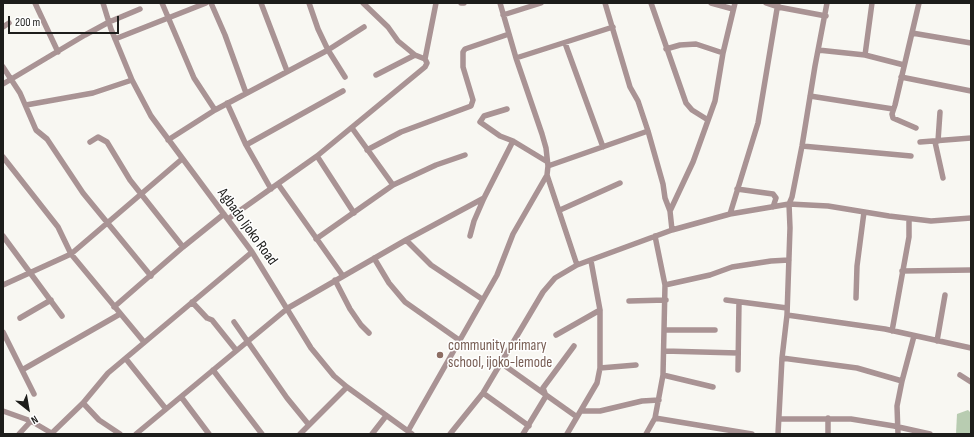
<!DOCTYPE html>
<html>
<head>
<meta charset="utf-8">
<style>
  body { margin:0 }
  #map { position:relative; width:974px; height:437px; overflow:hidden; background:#f8f7f2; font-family:"Sofia Sans Condensed",sans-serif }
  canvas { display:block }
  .frame { position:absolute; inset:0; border:4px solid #1d1d1b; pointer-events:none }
  .north { position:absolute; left:8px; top:389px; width:40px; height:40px; -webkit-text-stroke:3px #fff; paint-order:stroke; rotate:149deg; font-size:11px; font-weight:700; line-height:16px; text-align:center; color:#1d1d1b }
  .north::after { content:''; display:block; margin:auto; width:14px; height:18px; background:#1d1d1b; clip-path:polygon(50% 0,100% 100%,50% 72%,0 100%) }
  .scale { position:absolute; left:8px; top:16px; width:111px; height:18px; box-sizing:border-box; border:2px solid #1d1d1b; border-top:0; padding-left:5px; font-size:12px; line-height:14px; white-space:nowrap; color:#1d1d1b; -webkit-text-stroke:3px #fff; paint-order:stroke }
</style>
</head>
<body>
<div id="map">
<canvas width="974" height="437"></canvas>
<div class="frame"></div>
<div class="north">N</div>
<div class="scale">200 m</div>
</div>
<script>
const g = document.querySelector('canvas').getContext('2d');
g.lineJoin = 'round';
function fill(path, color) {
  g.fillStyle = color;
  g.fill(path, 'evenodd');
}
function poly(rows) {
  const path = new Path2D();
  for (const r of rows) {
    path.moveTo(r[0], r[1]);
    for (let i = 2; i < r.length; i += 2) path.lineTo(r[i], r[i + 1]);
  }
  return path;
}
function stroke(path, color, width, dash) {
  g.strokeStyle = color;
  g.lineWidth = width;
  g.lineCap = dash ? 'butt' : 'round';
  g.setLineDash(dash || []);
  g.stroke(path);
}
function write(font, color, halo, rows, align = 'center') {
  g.font = font + ' "Sofia Sans Condensed",sans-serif';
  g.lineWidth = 3;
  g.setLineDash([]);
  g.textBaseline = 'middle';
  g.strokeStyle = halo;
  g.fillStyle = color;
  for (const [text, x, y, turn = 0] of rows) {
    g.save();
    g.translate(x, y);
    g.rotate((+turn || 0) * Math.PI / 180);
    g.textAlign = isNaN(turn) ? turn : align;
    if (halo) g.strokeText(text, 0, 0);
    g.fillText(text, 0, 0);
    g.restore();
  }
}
fill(poly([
  [968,410,971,413,971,434,956,434,957,414]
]), '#b8ccb1');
stroke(poly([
  [35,3,58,52],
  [103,3,111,29,132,80,151,116,252,252,311,348,334,376,347,387,412,434],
  [162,3,194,78,215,110],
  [211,3,225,35,246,93],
  [261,3,287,71],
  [309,3,318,29,328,50,345,77],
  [461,3,464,3],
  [500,3,516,58,542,134,546,148,548,166,547,175,577,265],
  [605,3,630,87,638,101,648,131,663,184,665,198,670,211,672,230],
  [651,3,686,103,692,110,708,120],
  [711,3,733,9],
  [766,3,778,7,826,16],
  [503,15,541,3],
  [3,27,9,23],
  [912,33,971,43],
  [115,39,206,3],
  [565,43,603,147],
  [666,49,680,45,696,44,723,53],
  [818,50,865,55,904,65],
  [865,55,872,3],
  [516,58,613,27],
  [425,59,436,3],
  [3,67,20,93,36,130,47,139,83,193,151,276],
  [376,75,415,55],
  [901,77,971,91],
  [3,84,85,35,109,22,140,9],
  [810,96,893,109],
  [227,103,246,145,271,189],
  [26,105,93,93,132,80],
  [507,109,484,116,480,122,500,136,513,141,546,161],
  [352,128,393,185],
  [916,128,893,118,892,114,895,105,919,3],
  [168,140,215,110,328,50,364,27],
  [938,141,940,112],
  [90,142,98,137,107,142,130,180,183,247],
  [920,142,971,138],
  [935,142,943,178],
  [246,145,343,91],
  [802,146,911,156],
  [367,150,401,132,471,106,473,100,463,67,463,52,465,49,509,34],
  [317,156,354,213],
  [3,157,58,227,71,254,144,342],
  [548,166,648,131],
  [278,184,343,276],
  [737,189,773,194,776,198,773,207],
  [560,210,620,183],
  [670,211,693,162,715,101,723,53,735,3],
  [730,214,758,123,778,3],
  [228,219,317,156,425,67,427,63,425,59,415,55,398,41,388,27,363,3],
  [3,236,62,316],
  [470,236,474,221,484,198,513,141],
  [316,239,393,185,436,165,465,155],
  [406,240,431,265,482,299],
  [374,258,389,283,405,302,459,340],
  [902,271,971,270],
  [335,280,350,309,361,325,369,333],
  [3,285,71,254,182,159],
  [665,285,710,275,732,267,771,261,789,260],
  [856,298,857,266,864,212],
  [726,300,787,308],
  [629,301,666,300],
  [192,302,207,318,212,320,236,350],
  [114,307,183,247,224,214],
  [787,315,885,329,971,348],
  [20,318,51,300],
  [234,322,287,398,309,425],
  [665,330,715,330],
  [892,331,909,237,909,219],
  [3,332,34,394],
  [556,335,600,310],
  [937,341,945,295],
  [664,351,738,353],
  [782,358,857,368,902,381],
  [126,359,166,409],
  [501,363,577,417],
  [600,368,636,365],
  [22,370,120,314],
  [213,370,262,434],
  [738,370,739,302],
  [663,375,713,387],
  [960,375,971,382],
  [483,393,529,426],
  [182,398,209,434],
  [83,403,99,420,120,434],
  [3,411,31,421,53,434],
  [581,411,600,411,642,401,659,400],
  [655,418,752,434],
  [779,419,851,419,894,426,930,434],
  [408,431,497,275,513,234,547,175],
  [52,433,83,403,108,373,252,252],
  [19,434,31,421],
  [136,434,288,308,406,240,484,198],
  [300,434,347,387],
  [372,434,386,416],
  [450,434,483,393,543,292,555,278,577,265,672,230,730,214,789,204,828,206,889,216,931,221,971,218],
  [523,434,546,396,543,388,574,346],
  [567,434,597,383,600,368,600,310,591,261],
  [646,434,655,418,663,375,665,285,655,236],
  [778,434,782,358,787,315,790,228,789,204,792,197,802,146,815,66,827,3],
  [828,434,828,418],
  [898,434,897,406,902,381,914,336]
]), '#a99394', 5.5);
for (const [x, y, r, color] of [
  [440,355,4,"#8d6e63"]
]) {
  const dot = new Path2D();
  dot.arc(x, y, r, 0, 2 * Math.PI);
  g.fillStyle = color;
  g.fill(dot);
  stroke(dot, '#fff', 1.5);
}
write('15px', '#1d1d1b', '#fff', [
  ["Agbado Ijoko Road",247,227,54]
]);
write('15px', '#785e54', '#fff', [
  ["community primary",448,346],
  ["school, ijoko-lemode",448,363]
], 'left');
</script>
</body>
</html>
